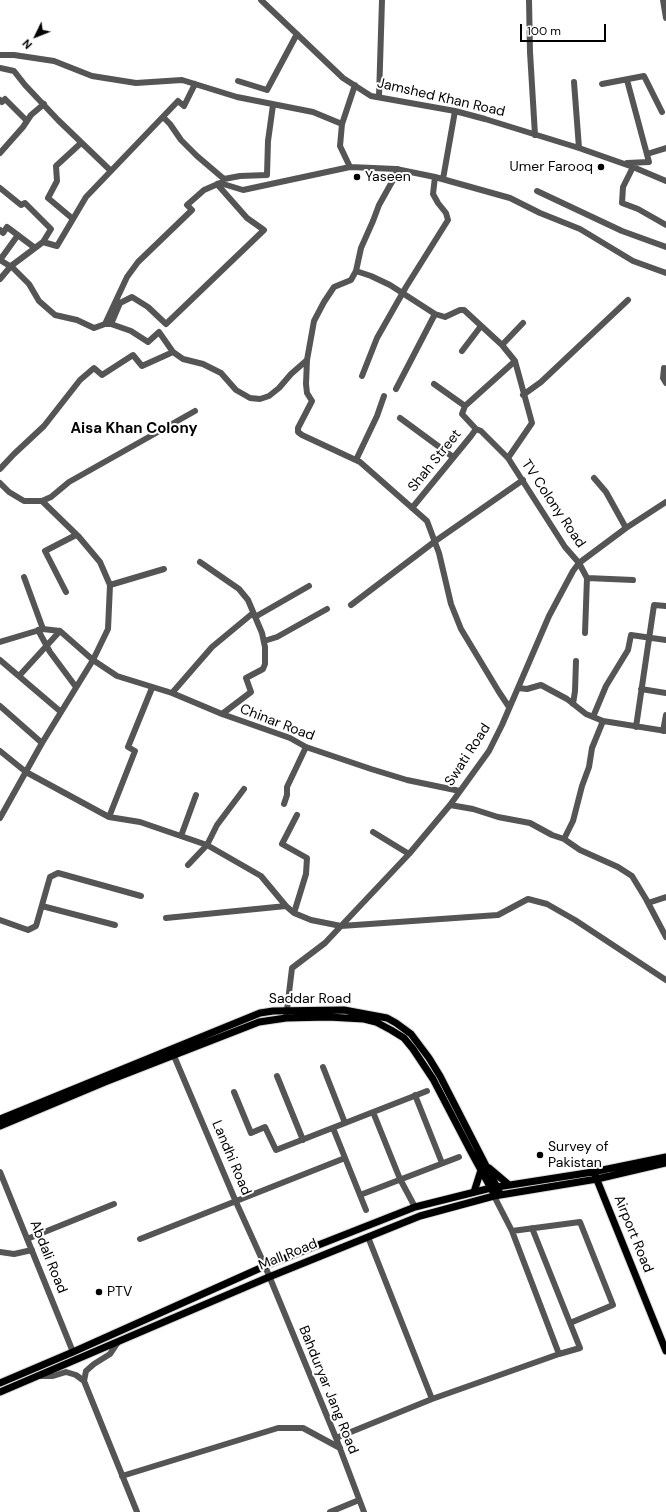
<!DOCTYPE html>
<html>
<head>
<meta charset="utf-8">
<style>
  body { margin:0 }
  #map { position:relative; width:666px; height:1512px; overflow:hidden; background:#fff; font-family:"DM Sans",sans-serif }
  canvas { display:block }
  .north { position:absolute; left:16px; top:16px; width:40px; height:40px; -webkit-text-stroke:3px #fff; paint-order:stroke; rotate:227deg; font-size:11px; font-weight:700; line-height:16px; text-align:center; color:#000 }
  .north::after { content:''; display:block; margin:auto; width:14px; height:18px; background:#000; clip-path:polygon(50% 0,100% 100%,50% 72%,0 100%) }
  .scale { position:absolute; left:520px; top:24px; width:86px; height:18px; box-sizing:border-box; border:2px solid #000; border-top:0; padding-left:5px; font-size:12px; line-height:14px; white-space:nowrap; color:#000; -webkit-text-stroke:3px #fff; paint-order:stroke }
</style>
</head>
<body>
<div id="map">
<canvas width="666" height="1512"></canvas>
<div class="north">N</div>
<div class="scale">100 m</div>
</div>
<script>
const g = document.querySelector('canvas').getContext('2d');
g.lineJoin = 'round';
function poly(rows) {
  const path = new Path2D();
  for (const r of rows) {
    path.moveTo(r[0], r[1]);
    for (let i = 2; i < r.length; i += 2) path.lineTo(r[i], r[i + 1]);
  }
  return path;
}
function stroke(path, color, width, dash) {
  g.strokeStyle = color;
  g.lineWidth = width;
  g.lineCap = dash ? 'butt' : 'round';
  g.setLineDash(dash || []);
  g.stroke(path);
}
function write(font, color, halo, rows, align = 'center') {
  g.font = font + ' "DM Sans",sans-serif';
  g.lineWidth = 4;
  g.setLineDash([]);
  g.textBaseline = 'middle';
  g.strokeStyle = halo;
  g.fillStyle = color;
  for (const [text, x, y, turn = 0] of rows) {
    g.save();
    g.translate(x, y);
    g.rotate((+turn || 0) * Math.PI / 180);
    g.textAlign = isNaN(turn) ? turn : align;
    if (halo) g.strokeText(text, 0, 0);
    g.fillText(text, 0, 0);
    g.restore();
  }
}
const major = poly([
  [0,1119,260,1013,273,1011,344,1010,387,1018,396,1023,411,1034,429,1058,440,1076,499,1191],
  [0,1126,105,1082,259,1022,286,1018,328,1017,364,1019,376,1022,391,1030,404,1038,413,1049,433,1079,470,1150,493,1192],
  [489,1168,509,1185],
  [595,1175,666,1351],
  [474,1192,481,1170],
  [0,1383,73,1352,265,1266,415,1207,491,1188,593,1172,666,1157],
  [0,1392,269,1277,420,1216,494,1196,597,1179,666,1163]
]);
stroke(major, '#dbdbdb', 9);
stroke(poly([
  [261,0,343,78,371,96,455,111,485,119,579,148,633,167,666,181],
  [529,0,530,52,535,135],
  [663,0,666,18],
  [0,55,14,55,54,61,92,76,136,83,182,80,237,97,313,112,342,124],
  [0,68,14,71,25,85,58,120,111,171],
  [238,81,267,90,297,34],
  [574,82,579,148],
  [602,84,644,76,662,112],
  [355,85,342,124,340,146,350,167,396,169,435,177,433,194,438,203,446,213,448,220,406,287,377,338,362,376],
  [379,97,382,0],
  [0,100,2,102,5,99,27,121],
  [163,117,170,124,181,140,197,156,224,179,240,176,267,175,268,141,273,105],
  [0,153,23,127,31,115,44,104],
  [647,154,666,148],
  [627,163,649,162,627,80],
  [633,167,623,187,622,203,638,209,666,225],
  [398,169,393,180,379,205,373,221,361,248,356,271,351,280,334,287,324,302,314,321,307,360,306,384,307,393,312,401,298,428,298,432,302,435,360,462,427,521,439,553,451,604,461,629,499,692,509,707],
  [435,177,510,198,540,213,580,229,633,261,666,273],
  [443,179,455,111],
  [0,188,21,205,25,203,51,229,43,242],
  [537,191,622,231,666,247],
  [73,219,48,198,57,181,56,166,81,143],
  [0,230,3,233,7,227,35,248],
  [18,235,0,260,13,268,29,284,39,301,55,315,77,320,94,328,105,324,127,277,138,262,192,210,187,205,204,190,220,183,243,190,350,167],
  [356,271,371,276,390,285,435,314,445,317,460,310,464,310,502,345,515,361,532,423,508,458],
  [0,279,11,266,43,242,57,246,86,197,178,101,184,106,195,84],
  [105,324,111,324,120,303,132,297,148,307,166,324,264,230,247,218,217,184],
  [111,324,131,331,148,342,159,332,173,352],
  [502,345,523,323],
  [462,351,481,326],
  [515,361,465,406,462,414,476,429,481,431,508,458,565,547,579,563,587,578,585,633],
  [664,368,663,378,666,383],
  [434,384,465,406],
  [396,389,435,314],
  [523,395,541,382,628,300],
  [400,418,453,457],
  [356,460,377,416,384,396],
  [0,469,14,454,44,426,80,380,94,368,102,375,133,355,142,366,173,352,183,359,203,364,221,373,236,390,250,398,260,399,269,396,279,388,291,374,307,360],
  [594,478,606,492,626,528],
  [0,483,9,492,24,501,42,501,51,497,69,482,195,411],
  [412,508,471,436,476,429],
  [200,562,239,589,248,600,262,633,265,647,265,664,263,669,246,678,251,692,222,714],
  [24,577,43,629],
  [587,578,633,580],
  [110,585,164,569],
  [66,592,45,551,76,535],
  [351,605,434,542,523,480],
  [255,617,309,586],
  [38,630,50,652,76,687],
  [264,641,277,637,327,609],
  [0,642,43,629,60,631,93,660,117,676,172,693,222,714,290,738,306,747,371,769,407,780,460,791],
  [0,660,61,712],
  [19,676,60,631],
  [518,688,527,689,541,685,567,699,586,714,603,721,666,731],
  [641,689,666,693],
  [172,693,212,647,253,613],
  [573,704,575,691,576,661],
  [0,706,42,743],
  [593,717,606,686,628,650,631,635,666,640],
  [636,727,654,605,666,606],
  [663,731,666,715],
  [0,751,26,772,109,817,140,822,207,845,261,876,286,906,294,913,311,920,341,926,498,915,528,899,547,904,575,920,666,980],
  [284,804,287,795,287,787,306,747],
  [450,805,473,809,498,817,530,823,552,835,564,839,580,850,618,867,632,876,646,899,666,937],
  [109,817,135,751,128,747,152,688],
  [0,818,42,743,93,660,108,629,110,585,100,562,79,537,42,501],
  [373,832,409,854],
  [181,836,196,795],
  [564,839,573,821,582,786,589,767,592,748,603,721],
  [188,865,207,845,217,825,244,789],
  [648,903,666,897],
  [42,906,115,925],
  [294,913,306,874,307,858,282,844,297,815],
  [166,918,286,906],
  [0,920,28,930,36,926,50,877,58,873,141,896],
  [286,1018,292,968,325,943,409,854,450,805,489,751,502,725,549,616,573,571,579,563,626,528,666,502],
  [174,1056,236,1202,265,1266,336,1438,364,1512],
  [323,1067,345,1123],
  [277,1076,303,1140],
  [234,1092,251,1133,265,1127,276,1150,427,1091],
  [415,1095,442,1163],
  [373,1112,400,1179,415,1207],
  [333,1128,366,1210],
  [0,1172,73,1352],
  [360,1195,459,1157],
  [532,1228,580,1348,559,1354],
  [512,1231,580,1222,613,1305,570,1323],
  [368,1237,432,1399],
  [27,1239,114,1204],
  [140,1239,345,1158],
  [0,1252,14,1254,32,1250],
  [40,1376,53,1376,66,1372,76,1375,84,1381,137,1512],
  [84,1381,86,1371,94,1364,110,1354,118,1342],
  [336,1438,432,1399,559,1354,512,1231,494,1196],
  [122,1476,278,1428,303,1428,340,1448],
  [330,1512,359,1500]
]), '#555', 6);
stroke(major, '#000', 7);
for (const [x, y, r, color] of [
  [601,167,4,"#000"],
  [357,177,4,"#000"],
  [540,1155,4,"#000"],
  [99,1292,4,"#000"]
]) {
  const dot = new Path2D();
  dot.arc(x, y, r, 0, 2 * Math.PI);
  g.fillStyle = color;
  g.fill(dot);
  stroke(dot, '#fff', 1.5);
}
write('14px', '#000', '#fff', [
  ["Jamshed Khan Road",441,98,13],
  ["Shah Street",435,461,-51],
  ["TV Colony Road",553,504,56],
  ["Chinar Road",277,723,21],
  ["Swati Road",468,755,-57],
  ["Saddar Road",310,999],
  ["Landhi Road",231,1158,67],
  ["Airport Road",633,1234,68],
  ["Mall Road",288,1255,-22],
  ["Abdali Road",48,1257,68],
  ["Bahduryar Jang Road",328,1390,68]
]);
write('14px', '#000', '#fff', [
  ["Umer Farooq",593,167,"right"],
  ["Yaseen",365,177],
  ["Survey of",548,1147],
  ["Pakistan",548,1163],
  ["PTV",107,1292]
], 'left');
write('bold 15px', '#000', '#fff', [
  ["Aisa Khan Colony",134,429]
]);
</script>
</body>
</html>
